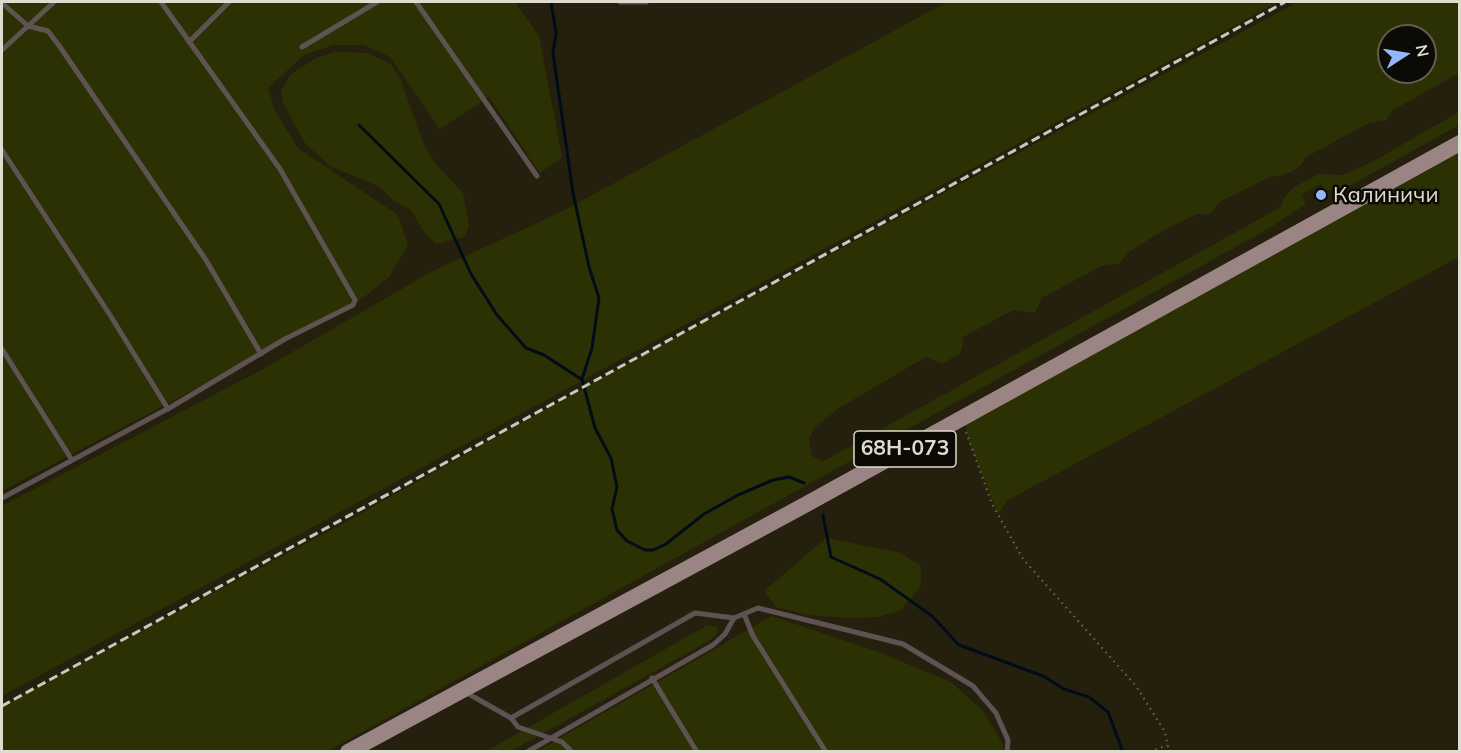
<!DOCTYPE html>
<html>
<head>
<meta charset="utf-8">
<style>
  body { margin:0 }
  #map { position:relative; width:1461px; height:753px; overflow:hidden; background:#25200d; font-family:Mulish,sans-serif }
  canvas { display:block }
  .frame { position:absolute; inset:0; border:3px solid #dedccf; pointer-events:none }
  .north { position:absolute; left:1377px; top:24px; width:60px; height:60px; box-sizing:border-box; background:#0c0a04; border:2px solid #605e55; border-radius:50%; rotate:78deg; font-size:16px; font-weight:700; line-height:24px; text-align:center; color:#dedccf }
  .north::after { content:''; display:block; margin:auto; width:21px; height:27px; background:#91b8fd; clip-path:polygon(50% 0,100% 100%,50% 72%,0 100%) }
</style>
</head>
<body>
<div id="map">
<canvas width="1461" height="753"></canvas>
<div class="frame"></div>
<div class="north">N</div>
</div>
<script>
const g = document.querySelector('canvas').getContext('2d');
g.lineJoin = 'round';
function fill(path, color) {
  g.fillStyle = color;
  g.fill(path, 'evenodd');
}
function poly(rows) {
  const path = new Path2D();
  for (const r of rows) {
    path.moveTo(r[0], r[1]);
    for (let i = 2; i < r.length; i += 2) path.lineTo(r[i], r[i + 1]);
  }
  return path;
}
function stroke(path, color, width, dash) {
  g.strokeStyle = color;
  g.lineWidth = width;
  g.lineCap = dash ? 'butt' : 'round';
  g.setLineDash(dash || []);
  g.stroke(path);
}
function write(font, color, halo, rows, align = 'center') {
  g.font = font + ' Mulish,sans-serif';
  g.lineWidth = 5;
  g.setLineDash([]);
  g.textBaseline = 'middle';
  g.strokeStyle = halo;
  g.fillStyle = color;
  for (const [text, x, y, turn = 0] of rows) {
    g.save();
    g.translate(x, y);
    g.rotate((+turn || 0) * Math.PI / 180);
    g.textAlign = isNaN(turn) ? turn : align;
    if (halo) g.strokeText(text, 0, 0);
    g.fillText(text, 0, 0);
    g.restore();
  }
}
fill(poly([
  [2,2,515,2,539,36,562,157,540,173,489,97,440,129,390,57,364,45,333,45,304,55,268,88,275,111,298,148,398,215,408,245,389,277,354,305,2,491],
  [947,2,1278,2,2,696,2,506,263,369,433,271,561,212],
  [1298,2,1459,2,1459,73,1393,110,1386,120,1369,123,1306,157,1300,166,1291,172,1265,179,1219,202,1210,214,1197,214,1164,230,1130,251,1118,264,1101,266,1042,298,1035,313,1013,310,963,337,962,348,959,354,942,364,926,357,839,408,814,428,809,440,812,456,822,461,828,459,1281,207,1284,198,1294,187,1319,174,1343,175,1372,162,1459,112,1459,125,1351,185,1325,191,1321,184,1302,194,1306,204,1268,229,328,751,2,751,2,706,344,523,605,376],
  [1389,36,1425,36,1425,72,1389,72],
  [334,52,367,53,391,64,401,80,423,143,434,162,463,193,469,224,465,237,436,244,421,228,411,210,394,201,380,187,330,166,305,143,283,103,281,92,290,75,316,58],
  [1459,153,1459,257,1008,500,998,514,968,439,965,425],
  [826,538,901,553,921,566,921,586,900,611,878,617,850,618,808,615,776,607,764,591],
  [772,616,881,653,951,682,983,711,1001,741,1004,751,536,752],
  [706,626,717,626,718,633,709,641,511,751,485,752]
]), '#2c3104');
stroke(poly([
  [551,2,556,33,553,53,573,193,589,267,599,298,592,348,582,379,595,428,611,458,617,487,612,509,617,530,627,541,645,550,653,550,666,544,704,514,738,495,773,480,789,477,804,483],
  [359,125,439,204,471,274,497,315,526,348,544,355,581,379],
  [823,515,831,557,880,579,932,616,959,645,1043,676,1064,689,1089,697,1108,712,1123,752]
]), '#000d18', 3);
stroke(poly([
  [966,432,992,504,1023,559,1136,686,1165,732,1169,752],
  [1150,752,1167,745]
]), '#6e6a5a', 2, [1.5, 4.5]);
stroke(poly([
  [416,2,537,176],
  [620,2,646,2],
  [2,3,28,26,48,31,60,47,206,260,261,354],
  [189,42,229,2],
  [302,47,377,2],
  [2,50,54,2],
  [2,150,110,315,168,409],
  [2,349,72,460],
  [2,498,171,407,285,339,353,305,355,300,280,169,161,2],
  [744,614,753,636,826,752],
  [652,678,697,752],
  [467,693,511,718,518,727,562,742,572,752],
  [511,718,695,613,734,618,758,608,903,644,973,686,996,713,1008,740,1007,752],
  [527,752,713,645,725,634,734,618]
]), '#5e5253', 5);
stroke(poly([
  [348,752,803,506,1460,143]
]), '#9b8484', 16);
stroke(poly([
  [2,706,1285,2]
]), '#cac7ba', 3, [9, 4.5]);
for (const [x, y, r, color] of [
  [1321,195,6,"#91b8fd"]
]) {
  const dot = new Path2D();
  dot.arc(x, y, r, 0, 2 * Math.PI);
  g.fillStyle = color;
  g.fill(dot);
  stroke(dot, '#0c0a04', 2);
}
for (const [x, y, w] of [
  [905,449,102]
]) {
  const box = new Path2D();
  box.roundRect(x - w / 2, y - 18, w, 36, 4.5);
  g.fillStyle = '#0c0a04';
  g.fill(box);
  stroke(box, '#dedccf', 1.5);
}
write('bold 21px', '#dedccf', null, [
  ["68Н-073",905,449]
]);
write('22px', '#dedccf', '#0c0a04', [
  ["Калиничи",1333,195]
], 'left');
</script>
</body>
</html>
